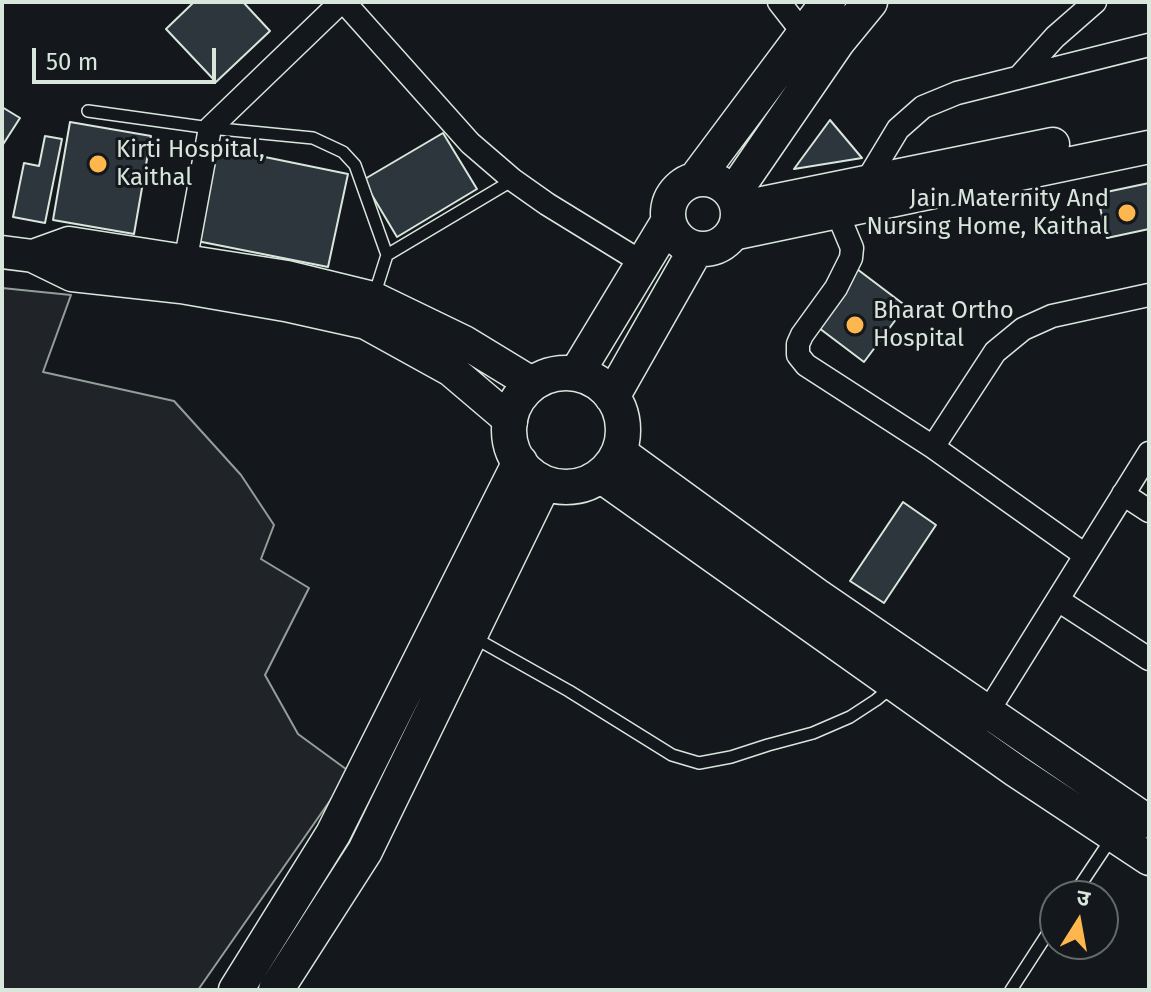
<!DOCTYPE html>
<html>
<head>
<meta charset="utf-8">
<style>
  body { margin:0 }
  #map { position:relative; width:1151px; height:992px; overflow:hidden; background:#14181c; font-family:"Fira Sans","Noto Sans Devanagari",sans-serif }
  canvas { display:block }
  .frame { position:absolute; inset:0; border:4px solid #d8e6dc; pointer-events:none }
  .north { position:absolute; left:1039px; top:880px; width:80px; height:80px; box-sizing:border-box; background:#14181c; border:2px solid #626a69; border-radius:50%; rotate:11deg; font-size:22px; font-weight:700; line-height:32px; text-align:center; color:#d8e6dc }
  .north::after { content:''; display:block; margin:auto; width:28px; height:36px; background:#ffb74d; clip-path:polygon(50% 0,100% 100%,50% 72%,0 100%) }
  .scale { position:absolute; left:32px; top:48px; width:184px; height:36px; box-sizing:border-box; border:4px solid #d8e6dc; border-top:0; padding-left:10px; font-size:24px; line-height:28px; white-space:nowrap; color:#d8e6dc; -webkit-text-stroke:6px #14181c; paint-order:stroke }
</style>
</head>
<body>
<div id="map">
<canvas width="1151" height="992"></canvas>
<div class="frame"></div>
<div class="north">उ</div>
<div class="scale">50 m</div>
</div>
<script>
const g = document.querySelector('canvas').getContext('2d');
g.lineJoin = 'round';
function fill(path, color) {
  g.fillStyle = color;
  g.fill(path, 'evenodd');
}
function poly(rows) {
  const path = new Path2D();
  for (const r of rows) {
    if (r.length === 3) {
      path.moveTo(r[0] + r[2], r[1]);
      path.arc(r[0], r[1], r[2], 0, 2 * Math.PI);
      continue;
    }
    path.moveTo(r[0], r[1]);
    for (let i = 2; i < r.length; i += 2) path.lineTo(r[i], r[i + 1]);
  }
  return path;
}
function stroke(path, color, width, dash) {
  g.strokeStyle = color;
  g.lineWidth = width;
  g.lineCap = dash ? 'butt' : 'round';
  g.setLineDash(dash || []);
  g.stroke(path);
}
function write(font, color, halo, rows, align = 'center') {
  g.font = font + ' "Fira Sans",sans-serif';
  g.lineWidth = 6;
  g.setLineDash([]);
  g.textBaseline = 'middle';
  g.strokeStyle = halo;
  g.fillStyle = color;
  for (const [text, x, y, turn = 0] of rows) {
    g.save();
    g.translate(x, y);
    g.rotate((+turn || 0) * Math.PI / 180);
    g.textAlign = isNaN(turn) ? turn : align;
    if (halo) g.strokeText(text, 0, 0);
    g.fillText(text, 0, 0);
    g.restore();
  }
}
const green = poly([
  [2,288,71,295,43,372,174,401,241,475,274,525,261,559,309,588,265,675,298,734,350,772,198,990,2,990,2,288]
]);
fill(green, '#202428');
stroke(green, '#939e99', 2);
const building = poly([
  [194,2,243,2,270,31,216,82,166,29,194,2],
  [2,107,20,118,2,146,2,107],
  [830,120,862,158,794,169,830,120],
  [70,122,151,136,134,234,53,220,70,122],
  [443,133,477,189,397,237,363,180,443,133],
  [45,136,62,139,45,223,13,217,24,163,39,166,45,136],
  [216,147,348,174,328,267,197,241,216,147],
  [1149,183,1149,229,1107,238,1097,194,1149,183],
  [857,269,906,306,864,362,815,325,857,269],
  [903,502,936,525,884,603,850,581,903,502]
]);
fill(building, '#2c363c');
stroke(building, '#d8e6dc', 2);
const service = poly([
  [88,111,210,128,313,138,343,152,355,165,387,255,374,296],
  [387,255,513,180],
  [473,637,569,691,672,755,699,763,731,757,768,745,813,733,850,717,876,700,893,686],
  [1073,896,1113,836],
  [1011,990,1055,922]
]);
const minor = poly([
  [344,2,470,143,513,180,547,204,643,263],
  [779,2,804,34],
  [1018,78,1055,37,1095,2],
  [866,182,898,129,923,107,957,93,1149,45],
  [837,212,852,248,851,258,836,288,802,335,798,344,798,355,806,365,933,447],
  [183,274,210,128,341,2],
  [1123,494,1149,511],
  [1085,555,933,447,995,352,1023,329,1052,316,1149,295],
  [1058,600,1149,659],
  [982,721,1149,453]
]);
const secondary = poly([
  [738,208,1053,144],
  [732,234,1149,147],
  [2,252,33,256,72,275,181,287,285,305,366,323,451,370,511,421],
  [33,256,69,243,287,277,373,298,464,342,533,384],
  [620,452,817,595,1149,822],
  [600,476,1016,771,1149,859]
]);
const primary = poly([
  [703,214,35],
  [695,180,828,2],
  [733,194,838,41,870,2],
  [566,430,57],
  [576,374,668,222],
  [612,397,696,249],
  [236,990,333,834,520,462],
  [276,990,365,851,544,483]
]);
stroke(service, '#d8e6dc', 14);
stroke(minor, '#d8e6dc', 25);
stroke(secondary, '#d8e6dc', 35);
stroke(primary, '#d8e6dc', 37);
stroke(service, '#14181c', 11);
stroke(minor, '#14181c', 22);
stroke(secondary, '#14181c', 32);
stroke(primary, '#14181c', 34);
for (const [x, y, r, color] of [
  [98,164,10,"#ffb74d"],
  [1127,213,10,"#ffb74d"],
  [855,325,10,"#ffb74d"]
]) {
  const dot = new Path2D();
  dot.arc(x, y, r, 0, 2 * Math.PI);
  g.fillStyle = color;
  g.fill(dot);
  stroke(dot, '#14181c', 3);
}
write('24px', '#d8e6dc', '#14181c', [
  ["Kirti Hospital,",116,150],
  ["Kaithal",116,178],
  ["Jain Maternity And",1109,199,"right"],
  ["Nursing Home, Kaithal",1109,227,"right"],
  ["Bharat Ortho",873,311],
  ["Hospital",873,339]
], 'left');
</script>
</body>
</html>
